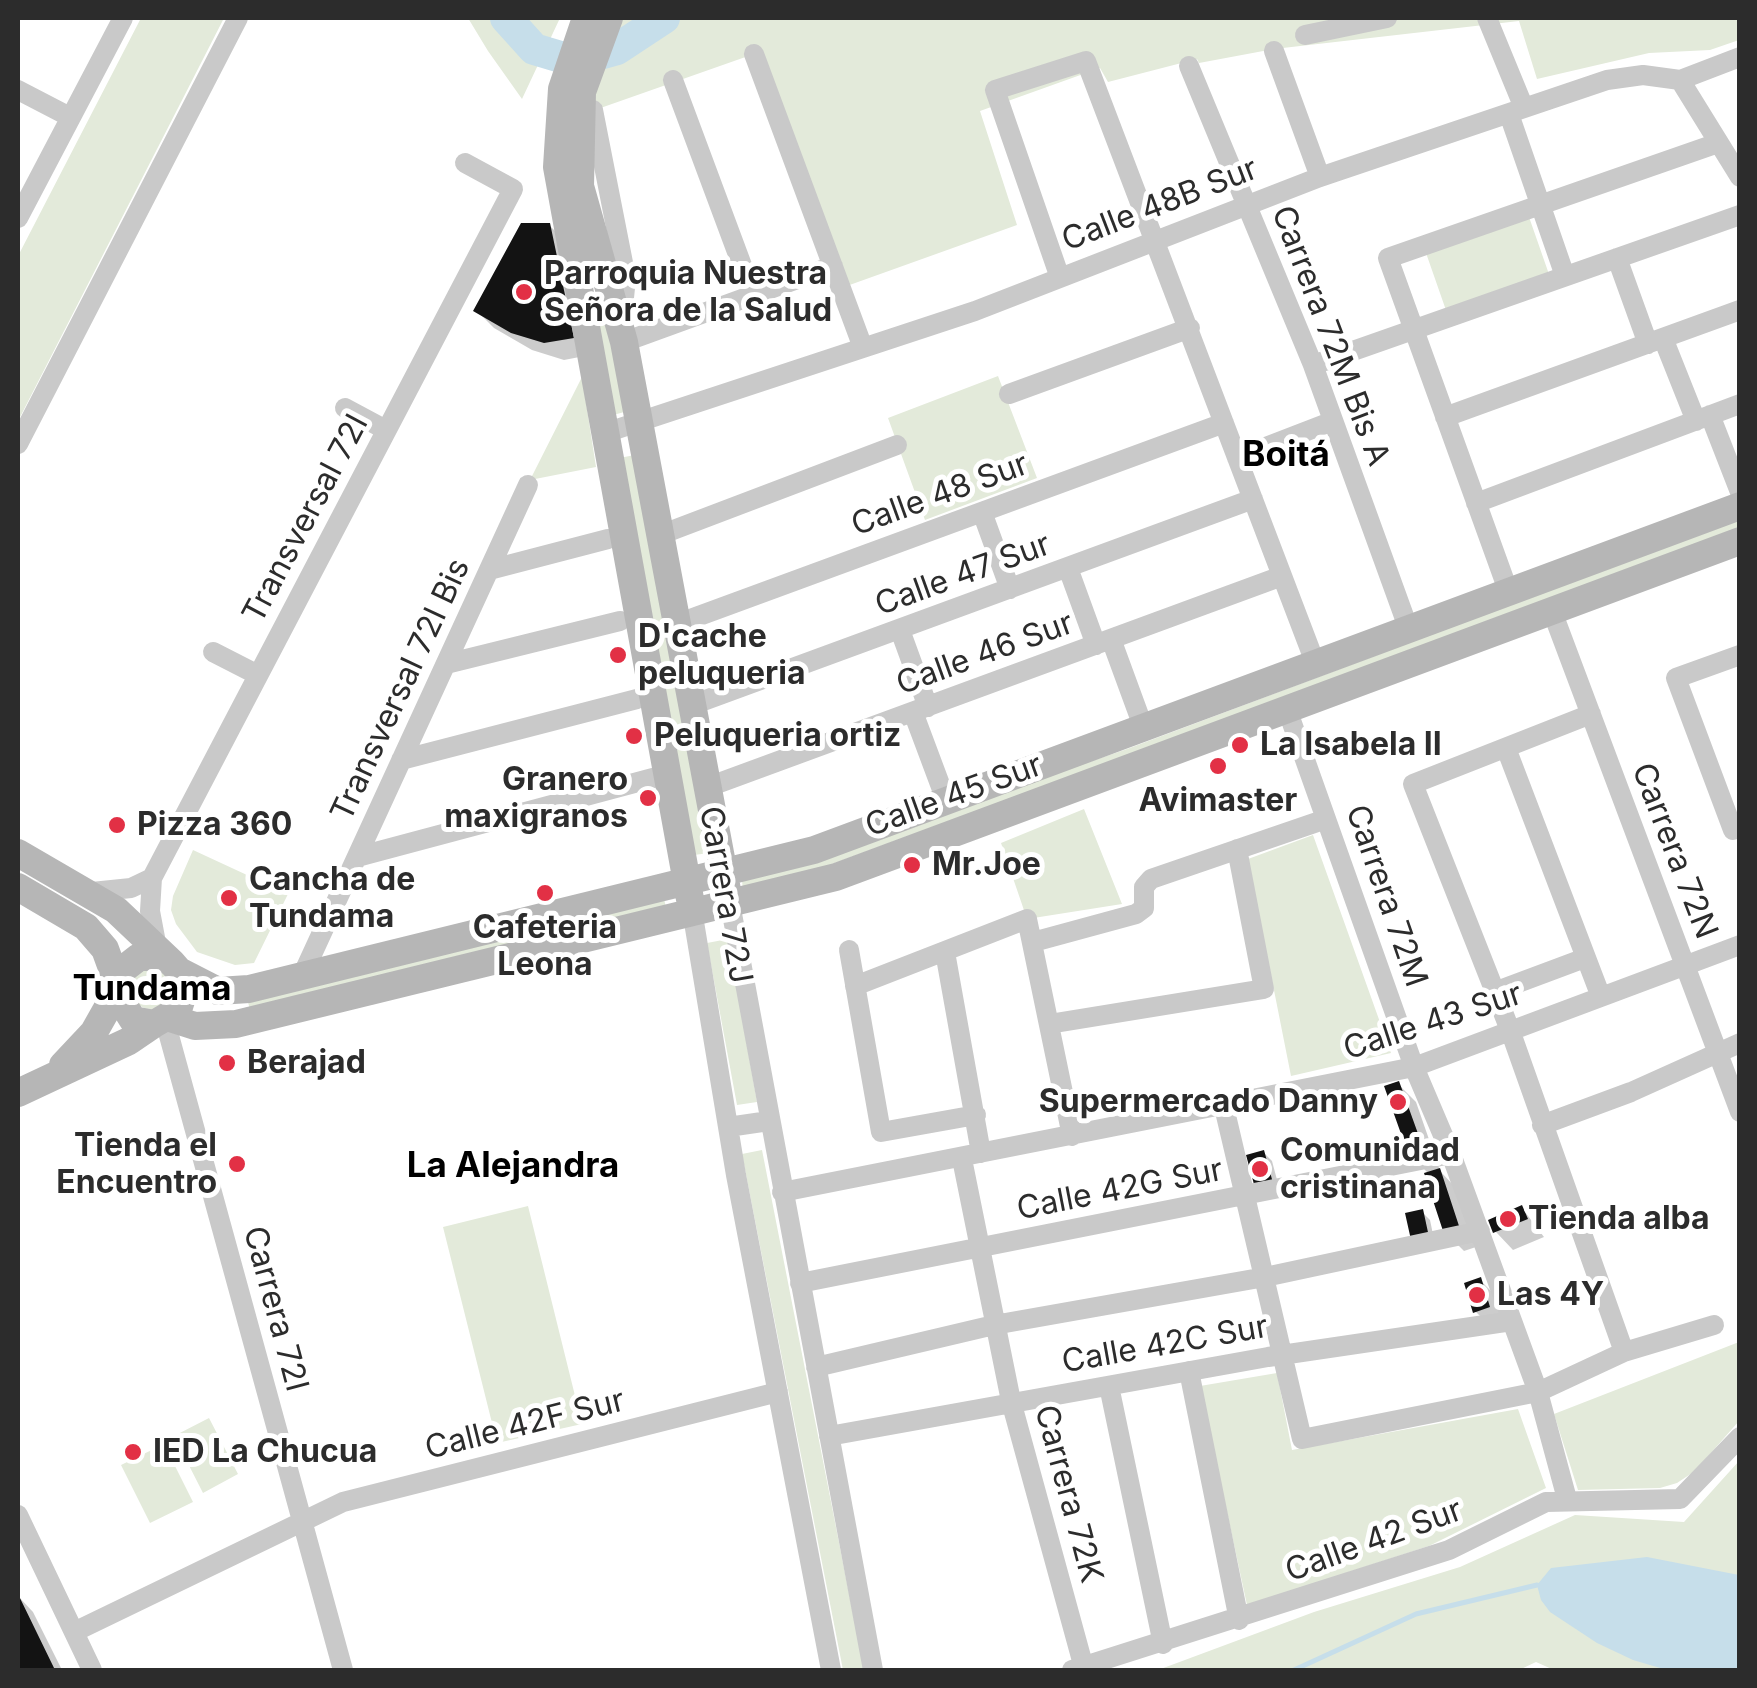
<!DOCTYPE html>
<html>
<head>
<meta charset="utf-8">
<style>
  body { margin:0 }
  #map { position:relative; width:1757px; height:1688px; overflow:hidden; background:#fff; font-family:Inter,sans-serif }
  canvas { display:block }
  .frame { position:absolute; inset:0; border:20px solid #2c2c2c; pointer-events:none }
</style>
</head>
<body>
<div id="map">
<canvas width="1757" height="1688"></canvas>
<div class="frame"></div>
</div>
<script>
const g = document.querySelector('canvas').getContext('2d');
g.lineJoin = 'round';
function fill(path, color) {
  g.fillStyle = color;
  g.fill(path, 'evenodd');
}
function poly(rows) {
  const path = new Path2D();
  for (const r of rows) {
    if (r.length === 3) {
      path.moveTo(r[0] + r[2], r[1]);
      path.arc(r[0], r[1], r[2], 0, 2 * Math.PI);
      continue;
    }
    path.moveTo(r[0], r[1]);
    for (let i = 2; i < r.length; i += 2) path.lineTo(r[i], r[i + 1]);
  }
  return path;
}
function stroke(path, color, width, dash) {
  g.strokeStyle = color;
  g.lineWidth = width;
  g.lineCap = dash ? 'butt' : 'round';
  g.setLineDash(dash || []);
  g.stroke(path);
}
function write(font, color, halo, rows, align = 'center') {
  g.font = font + ' Inter,sans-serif';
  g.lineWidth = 10;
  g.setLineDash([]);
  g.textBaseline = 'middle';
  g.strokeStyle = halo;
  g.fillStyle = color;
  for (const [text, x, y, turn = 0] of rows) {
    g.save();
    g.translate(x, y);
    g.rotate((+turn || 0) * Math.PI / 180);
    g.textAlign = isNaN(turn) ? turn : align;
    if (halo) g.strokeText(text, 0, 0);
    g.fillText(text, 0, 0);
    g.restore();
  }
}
fill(poly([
  [141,18,224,18,18,421,18,256],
  [468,18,560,18,522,99,488,51],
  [622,18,1739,18,1739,40,1710,50,1649,53,1537,79,1519,21,1274,49,1199,63,1197,59,1108,82,1100,68,980,111,1017,225,844,287,754,54,592,111,594,93],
  [1529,217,1551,280,1448,316,1426,253],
  [601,299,632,410,613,415,595,301],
  [998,376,1037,478,925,520,888,418],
  [582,377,596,467,530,480],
  [635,455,709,853,694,855,619,458],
  [1739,519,1739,530,813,871,743,890,742,881,1127,749],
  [1084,809,1122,904,1027,919,1001,843],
  [1313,835,1391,1053,1291,1076,1248,859],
  [193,850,288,894,254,963,235,965,197,952,176,924,171,910,173,896],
  [663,895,666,907,251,1014,248,1002],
  [728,939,757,1102,737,1105,707,943],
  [151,989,20],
  [762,1150,864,1670,843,1670,742,1154],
  [528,1206,582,1424,497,1443,443,1227],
  [1739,1342,1739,1421,1695,1471,1677,1483,1660,1488,1578,1490,1554,1414],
  [1277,1373,1292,1450,1518,1409,1546,1488,1429,1546,1247,1605,1200,1386],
  [209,1418,238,1474,203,1493,174,1436],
  [164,1444,193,1502,150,1523,121,1465],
  [1739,1461,1739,1670,1554,1670,1536,1662,1519,1670,1158,1670,1314,1612,1460,1567,1575,1515,1684,1522]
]), '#e3eada');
fill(poly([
  [1647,1557,1739,1575,1739,1670,1667,1670,1633,1660,1597,1643,1550,1612,1541,1600,1537,1585,1551,1568]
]), '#c6deea');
fill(poly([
  [549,225,567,243,590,355,564,360,532,350,494,328,476,310],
  [1398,1084,1416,1102,1440,1171,1457,1189,1476,1247,1464,1251,1446,1233,1429,1174,1412,1157],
  [1264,1153,1272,1161,1280,1191,1266,1195],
  [1522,1208,1544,1237,1513,1250,1496,1232],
  [1422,1212,1430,1220,1435,1244,1421,1247],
  [1480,1280,1498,1298,1506,1325,1493,1329,1475,1311],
  [18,1596,33,1612,62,1670,18,1670]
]), '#0003');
stroke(poly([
  [1294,1670,1416,1614,1537,1585]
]), '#c6deea', 5);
stroke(poly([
  [506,18,534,49,574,61,617,49,664,18]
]), '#c6deea', 32);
fill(poly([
  [521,223,550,223,574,338,544,343,511,333,473,311],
  [1399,1081,1425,1153,1410,1159,1384,1086],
  [1264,1150,1273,1183,1255,1188,1246,1155],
  [1440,1168,1460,1229,1444,1234,1424,1173],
  [1522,1205,1528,1219,1493,1233,1488,1220],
  [1423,1209,1429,1237,1411,1240,1405,1213],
  [1481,1277,1490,1307,1473,1313,1464,1283],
  [18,1594,55,1670,18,1670]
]), '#131313');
stroke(poly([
  [1487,18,1524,108],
  [1305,35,1387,18],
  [1274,51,1320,177],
  [754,54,862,345],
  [1189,66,1313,365,1409,630],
  [673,80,753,295],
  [1680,80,1740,177],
  [18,90,70,117],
  [593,110,626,278,621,327],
  [1509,114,1565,276],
  [18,218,123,18],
  [1617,258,1648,344],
  [1059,275,995,90,1086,61,1316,665],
  [1663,338,1696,421],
  [624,342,833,266],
  [1313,365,1740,215],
  [1009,394,1190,328],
  [345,408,386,430],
  [1710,415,1740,492],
  [1445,417,1740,310],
  [605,433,975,311,1320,177,1607,80,1643,75,1680,80,1740,57],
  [18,444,238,18],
  [1237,458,1333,421],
  [1476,503,1740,404],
  [982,512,1010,589],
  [660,535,897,445],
  [1068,568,1096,645],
  [489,570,608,539],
  [1509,593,1388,258,1718,143],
  [1552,611,1740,1112],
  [677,624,1224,423],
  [900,630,928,707],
  [1111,639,1144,729],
  [213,652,258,675],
  [1740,655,1676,678,1733,830,1740,828],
  [446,664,620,621],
  [692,705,1253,499],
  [1287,709,1414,1067,1451,1154,1538,1392,1567,1499],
  [913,712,947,803],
  [1591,714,1413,784,1510,1030,1624,1352],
  [1506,748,1601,997],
  [401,760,637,699],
  [708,787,1282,576],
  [357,857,668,774],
  [92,892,131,888,152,878],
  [730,903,873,1670],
  [692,910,736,1175,831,1670],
  [1033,942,1136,914,1144,908,1144,887,1151,879,1326,819],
  [157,948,150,911,152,878,513,189,465,163],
  [849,950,881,1132,976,1115],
  [945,952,981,1153],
  [302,976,528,485],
  [855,986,1027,919,1072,1136],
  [1494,992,1585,958],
  [165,1021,343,1670],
  [1049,1024,1264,989,1237,849],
  [1224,1107,1302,1439,1538,1392,1624,1352,1714,1325],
  [1542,1125,1631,1092,1740,1043],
  [728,1127,769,1121],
  [962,1159,1011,1401,1084,1668],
  [782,1192,1414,1067,1740,945],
  [800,1283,1451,1154],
  [816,1367,994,1325,1265,1277,1480,1231],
  [1189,1371,1239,1620],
  [1109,1386,1163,1644],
  [829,1436,1268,1357,1512,1321],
  [18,1515,92,1670],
  [74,1632,343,1502,778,1392],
  [1072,1670,1449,1550,1546,1502,1680,1499,1740,1437]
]), '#c9c9c9', 20);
stroke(poly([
  [586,18,562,89,557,167,690,899],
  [609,18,582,92,580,186,624,342,727,890],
  [18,853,116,910,172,963,179,971,184,991,178,1010,154,1024,133,1020,116,993,121,971,139,957,162,957,172,963],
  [18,887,86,927,105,949,117,982],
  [179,971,218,991,249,989,814,850,1740,506],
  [170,1018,195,1026,236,1024,836,877,1740,541],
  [63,1065,94,1032,116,993],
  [18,1093,129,1041,154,1024]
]), '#b6b6b6', 28);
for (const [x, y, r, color] of [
  [524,292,10,"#e23045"],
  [618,655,10,"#e23045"],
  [634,736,10,"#e23045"],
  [1240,745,10,"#e23045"],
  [1218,766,10,"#e23045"],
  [648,798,10,"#e23045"],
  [117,825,10,"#e23045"],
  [912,865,10,"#e23045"],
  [545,893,10,"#e23045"],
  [229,898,10,"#e23045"],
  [227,1063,10,"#e23045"],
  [1398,1102,10,"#e23045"],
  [237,1164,10,"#e23045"],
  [1260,1169,10,"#e23045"],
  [1508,1219,10,"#e23045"],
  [1477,1295,10,"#e23045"],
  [133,1452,10,"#e23045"]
]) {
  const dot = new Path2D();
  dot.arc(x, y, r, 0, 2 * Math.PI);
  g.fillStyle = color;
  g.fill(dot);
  stroke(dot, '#fff', 4);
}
write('32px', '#2c2c2c', '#fff', [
  ["Calle 48B Sur",1160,205,-21],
  ["Carrera 72M Bis A",1330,336,69],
  ["Calle 48 Sur",940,495,-20],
  ["Transversal 72I",306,519,-62],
  ["Calle 47 Sur",963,575,-20],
  ["Calle 46 Sur",985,654,-20],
  ["Transversal 72I Bis",401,690,-65],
  ["Calle 45 Sur",954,796,-20],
  ["Carrera 72N",1674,851,69],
  ["Carrera 72J",725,895,80],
  ["Carrera 72M",1386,896,71],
  ["Calle 43 Sur",1433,1022,-18],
  ["Calle 42G Sur",1120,1190,-11],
  ["Carrera 72I",275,1309,75],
  ["Calle 42C Sur",1165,1345,-10],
  ["Calle 42F Sur",525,1425,-14],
  ["Carrera 72K",1068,1494,75],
  ["Calle 42 Sur",1374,1541,-20]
]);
write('bold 32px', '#2c2c2c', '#fff', [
  ["Parroquia Nuestra",544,274],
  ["Señora de la Salud",544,311],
  ["D'cache",638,637],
  ["peluqueria",638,674],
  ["Peluqueria ortiz",654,736],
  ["La Isabela II",1260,745],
  ["Granero",628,780,"right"],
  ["maxigranos",628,817,"right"],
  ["Avimaster",1218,801,"center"],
  ["Pizza 360",137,825],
  ["Mr.Joe",932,865],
  ["Cancha de",249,880],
  ["Tundama",249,917],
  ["Cafeteria",545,928,"center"],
  ["Leona",545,965,"center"],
  ["Berajad",247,1063],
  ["Supermercado Danny",1378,1102,"right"],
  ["Tienda el",217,1146,"right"],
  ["Encuentro",217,1183,"right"],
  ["Comunidad",1280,1151],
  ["cristinana",1280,1188],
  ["Tienda alba",1528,1219],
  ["Las 4Y",1497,1295],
  ["IED La Chucua",153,1452]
], 'left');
write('bold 35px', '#000', '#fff', [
  ["Boitá",1286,455],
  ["Tundama",152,989],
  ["La Alejandra",513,1166]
]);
</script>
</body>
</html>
